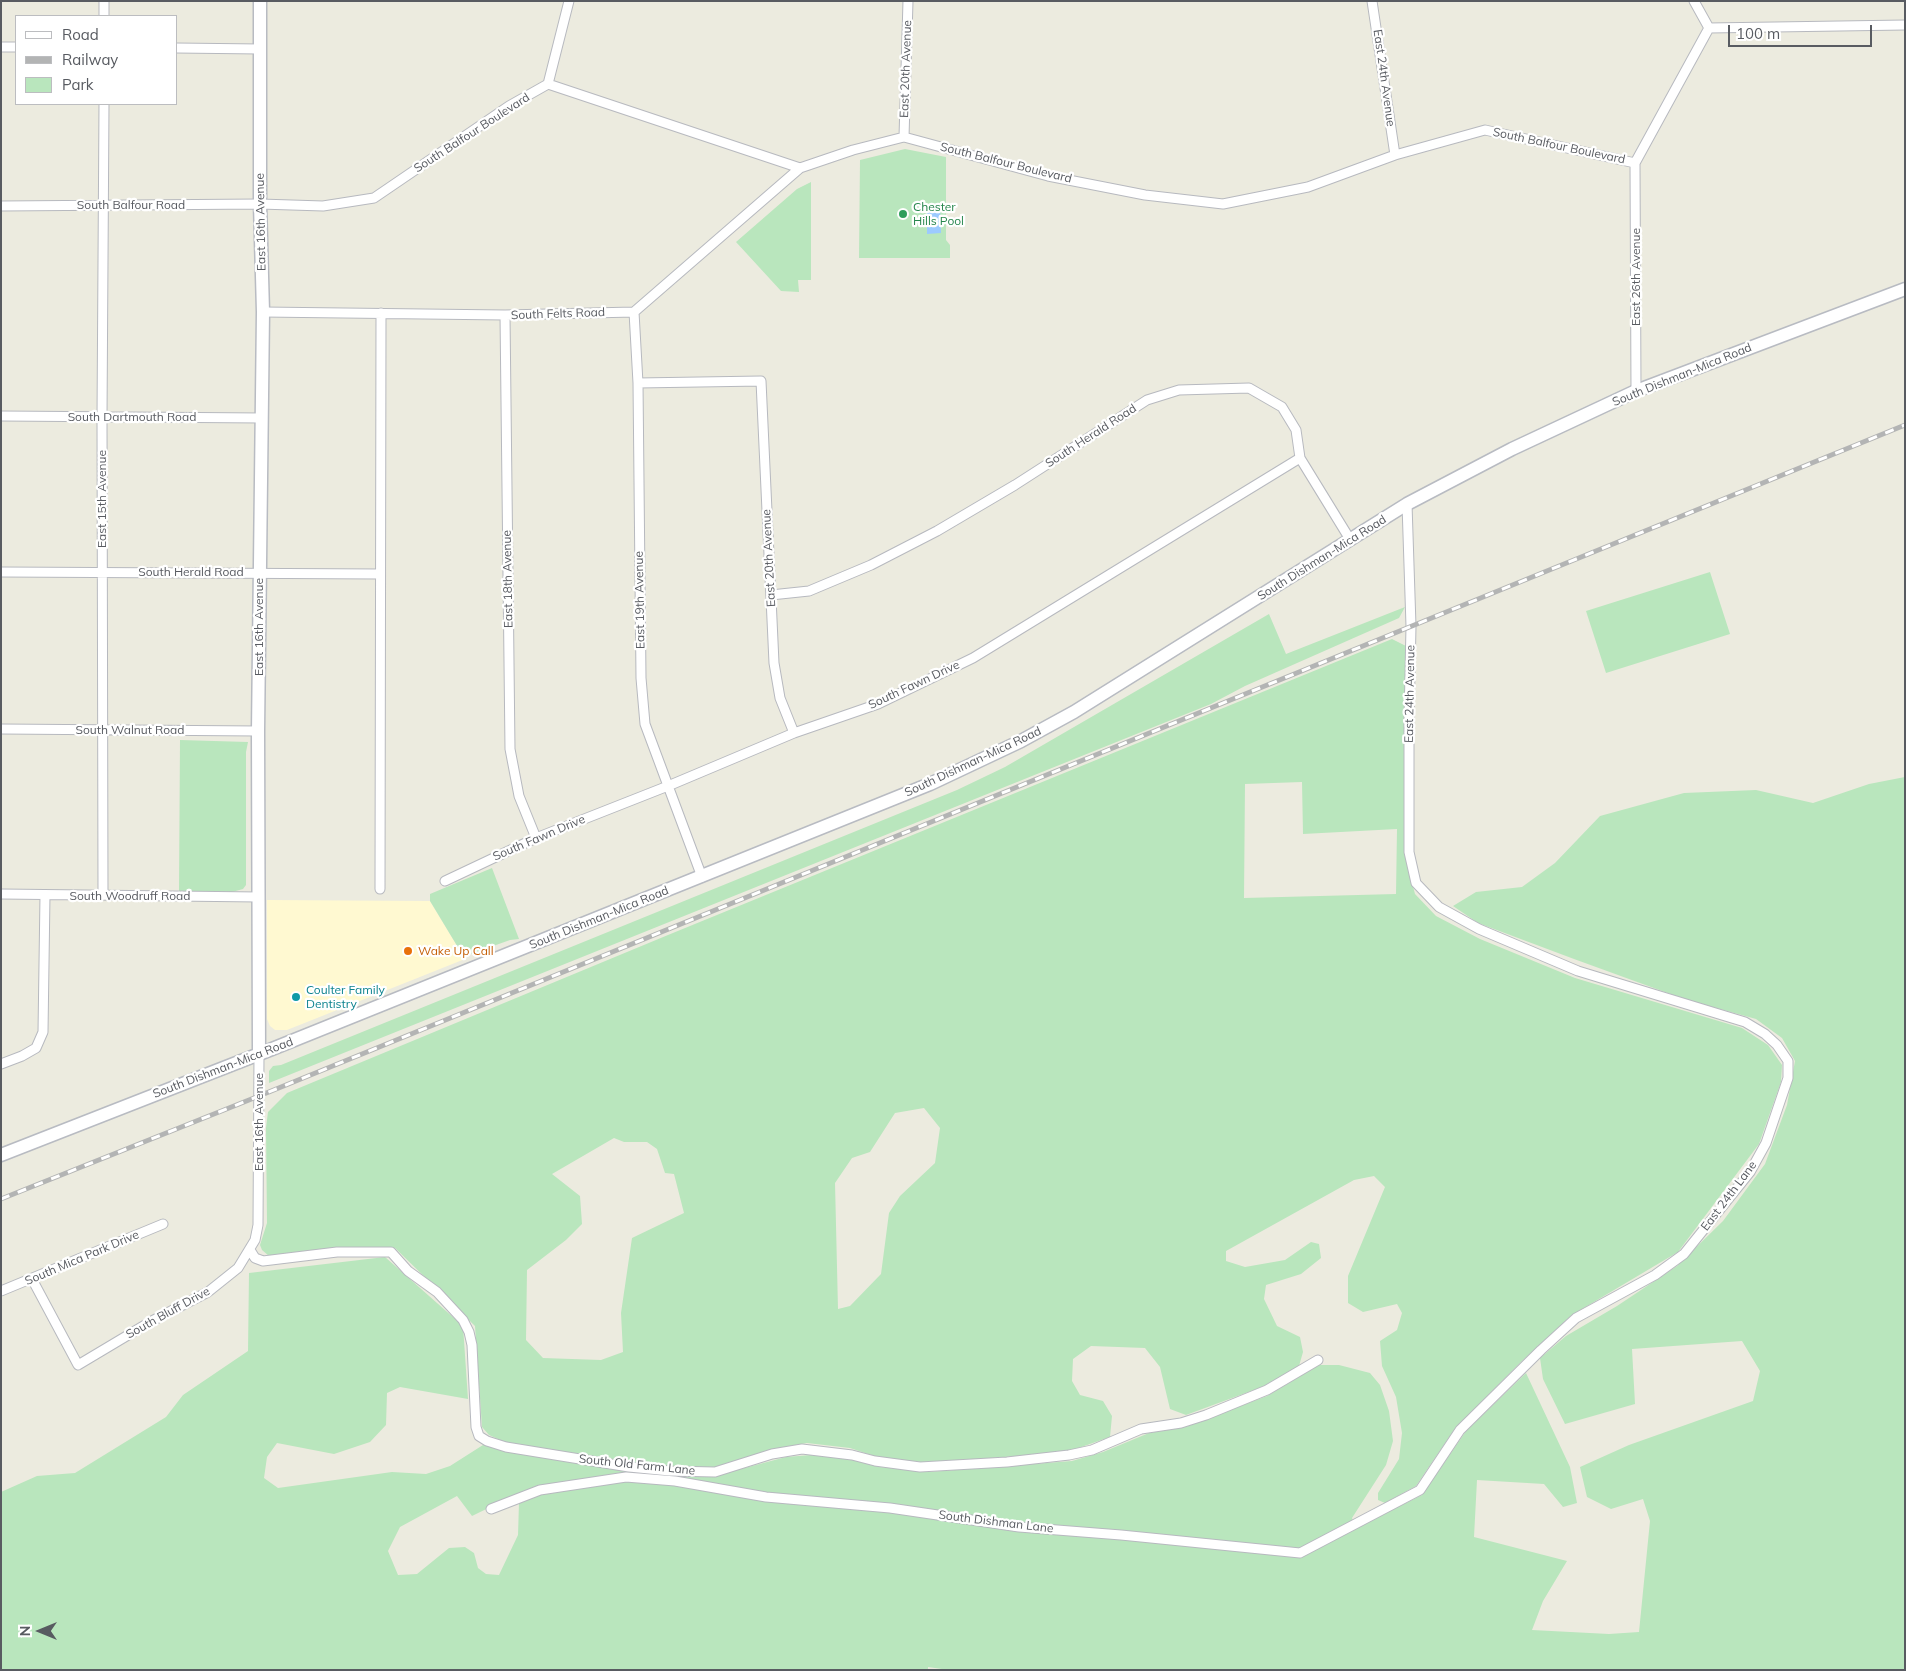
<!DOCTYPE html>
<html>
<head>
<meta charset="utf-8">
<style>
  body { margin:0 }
  #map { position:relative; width:1906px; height:1671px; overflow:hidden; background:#ecebdf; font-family:Mulish,sans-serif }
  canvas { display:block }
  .frame { position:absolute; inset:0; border:2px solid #585b61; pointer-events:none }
  .legend { position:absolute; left:15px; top:15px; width:162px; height:90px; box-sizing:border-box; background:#fff; border:1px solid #bcbdc0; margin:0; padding:6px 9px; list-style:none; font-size:15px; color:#585b61 }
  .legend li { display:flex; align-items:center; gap:10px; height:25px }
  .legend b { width:25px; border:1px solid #bcbdc0 }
  .north { position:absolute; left:15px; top:1606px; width:50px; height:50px; -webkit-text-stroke:4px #fff; paint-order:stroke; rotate:270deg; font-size:14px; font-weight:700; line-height:20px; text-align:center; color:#585b61 }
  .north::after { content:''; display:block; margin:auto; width:18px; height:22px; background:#585b61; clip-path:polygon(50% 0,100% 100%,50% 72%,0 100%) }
  .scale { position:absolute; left:1728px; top:25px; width:144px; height:22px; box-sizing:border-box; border:2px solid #585b61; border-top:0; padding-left:6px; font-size:15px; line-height:18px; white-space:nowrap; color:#585b61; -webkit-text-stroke:4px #fff; paint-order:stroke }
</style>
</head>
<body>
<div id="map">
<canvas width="1906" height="1671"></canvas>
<div class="frame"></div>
<ul class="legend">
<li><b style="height:6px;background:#fff"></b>Road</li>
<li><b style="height:6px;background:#b3b4b4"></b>Railway</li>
<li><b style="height:14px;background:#b9e6bd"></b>Park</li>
</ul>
<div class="north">N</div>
<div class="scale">100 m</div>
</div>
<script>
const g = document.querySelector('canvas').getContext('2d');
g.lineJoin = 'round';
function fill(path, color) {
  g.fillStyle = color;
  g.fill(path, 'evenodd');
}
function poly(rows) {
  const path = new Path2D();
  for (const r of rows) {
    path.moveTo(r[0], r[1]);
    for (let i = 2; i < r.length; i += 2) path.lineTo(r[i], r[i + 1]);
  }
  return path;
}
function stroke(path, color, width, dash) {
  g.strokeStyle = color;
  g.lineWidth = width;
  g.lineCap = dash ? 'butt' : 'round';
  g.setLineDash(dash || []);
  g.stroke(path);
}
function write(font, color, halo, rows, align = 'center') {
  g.font = font + ' Mulish,sans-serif';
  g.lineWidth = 4.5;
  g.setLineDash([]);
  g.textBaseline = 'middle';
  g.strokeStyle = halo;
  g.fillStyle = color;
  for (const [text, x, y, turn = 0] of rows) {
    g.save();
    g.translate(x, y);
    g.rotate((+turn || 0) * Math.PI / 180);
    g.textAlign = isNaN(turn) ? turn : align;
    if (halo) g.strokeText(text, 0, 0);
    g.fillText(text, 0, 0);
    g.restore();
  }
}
fill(poly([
  [267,900,430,901,465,959,287,1030,275,1030,270,1026,267,1019]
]), '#fff9d1');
fill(poly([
  [905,149,946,157,946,240,950,245,950,258,859,258,860,160],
  [811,182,811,280,798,280,799,292,781,291,736,242,797,189],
  [1710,572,1730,634,1606,673,1586,611],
  [1405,607,1399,618,1245,686,1211,704,269,1083,269,1071,273,1066,281,1065,957,790,1005,767,1269,614,1286,654],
  [1392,639,1406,646,1404,853,1415,894,1436,916,1480,939,1575,978,1742,1028,1768,1045,1782,1065,1781,1082,1759,1144,1678,1252,1572,1315,1521,1362,1456,1427,1416,1486,1385,1503,1378,1500,1378,1493,1399,1459,1402,1433,1396,1397,1382,1366,1380,1341,1397,1330,1402,1313,1397,1304,1363,1312,1348,1303,1348,1276,1385,1187,1374,1176,1354,1180,1226,1251,1226,1261,1245,1267,1285,1260,1311,1242,1319,1244,1321,1258,1301,1274,1266,1285,1264,1299,1277,1326,1300,1337,1303,1352,1299,1366,1262,1387,1186,1415,1170,1409,1160,1367,1145,1348,1091,1346,1073,1359,1072,1381,1080,1395,1103,1401,1112,1416,1110,1437,1067,1452,929,1463,877,1457,850,1448,807,1443,774,1449,714,1469,697,1469,629,1463,507,1443,489,1435,482,1427,475,1326,395,1248,354,1249,269,1256,262,1250,260,1245,267,1223,266,1128,268,1112,287,1093,668,935],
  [1302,782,1303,834,1397,829,1396,894,1244,898,1245,784],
  [924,1108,940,1128,935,1163,900,1196,889,1213,881,1274,850,1306,838,1309,835,1183,852,1158,870,1152,895,1113],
  [614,1138,624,1142,647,1142,657,1149,665,1173,674,1174,684,1213,632,1238,621,1313,623,1352,601,1360,543,1358,526,1340,527,1270,566,1240,582,1224,580,1196,552,1174],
  [180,740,248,742,246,752,246,885,243,889,232,892,179,891],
  [1905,777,1905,1670,949,1670,928,1667,928,1670,1,1670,1,1492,37,1476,75,1473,166,1417,183,1395,248,1351,249,1273,385,1257,463,1326,468,1399,400,1387,387,1393,386,1425,370,1442,334,1454,277,1443,267,1457,264,1478,278,1488,392,1472,426,1474,450,1466,483,1445,617,1469,718,1475,786,1457,811,1455,849,1459,880,1467,929,1472,1072,1461,1103,1452,1149,1433,1185,1427,1267,1396,1319,1365,1339,1365,1370,1373,1380,1385,1389,1411,1393,1441,1386,1465,1352,1518,1356,1528,1422,1495,1466,1431,1526,1373,1570,1467,1577,1503,1563,1507,1544,1484,1477,1480,1474,1537,1567,1561,1543,1601,1532,1630,1609,1634,1639,1632,1650,1521,1643,1499,1611,1509,1587,1497,1580,1467,1629,1445,1753,1401,1760,1371,1742,1341,1632,1349,1635,1404,1565,1424,1543,1379,1540,1358,1566,1336,1617,1306,1677,1266,1723,1221,1765,1164,1787,1105,1795,1061,1782,1038,1756,1019,1684,999,1574,959,1478,923,1453,906,1476,892,1522,887,1555,863,1600,816,1684,793,1756,790,1813,803,1869,784],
  [515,1495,519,1503,518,1535,499,1575,486,1574,478,1568,474,1553,465,1547,449,1548,417,1574,398,1575,388,1551,400,1527,457,1496,472,1516],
  [492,868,519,939,510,940,468,955,465,959,430,901,430,894]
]), '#b9e6bd');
fill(poly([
  [927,207,940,207,941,233,927,234]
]), '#9ccaff');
const minor = poly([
  [1372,1,1395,155],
  [1694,1,1709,28],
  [104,16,104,1],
  [1709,28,1905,25],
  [1,47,16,47],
  [176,48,260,49],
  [548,84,569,1],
  [904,137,908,1],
  [1,206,260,204,323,206,374,198,509,106,548,84,800,168,853,150,904,137,1048,176,1145,195,1223,204,1308,187,1395,155,1485,130,1635,163],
  [263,312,505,315,634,312,800,168],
  [634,312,638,383,641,678,645,724,702,877],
  [505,315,510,749,519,796,536,838],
  [638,383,761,381,774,663,780,698,794,733],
  [1636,391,1635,163,1709,28],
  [1,416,262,418],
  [1,572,380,574],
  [771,595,809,591,871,565,937,531,1015,485,1147,400,1179,390,1249,388,1282,407,1296,430,1300,458,1351,541],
  [1,729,258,731],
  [445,881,536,838,668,786,794,733,878,704,973,658,1300,458],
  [380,889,381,313],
  [1,894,259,897],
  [103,894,102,417,104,104],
  [1,1064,22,1056,36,1048,43,1032,45,895],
  [250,1250,255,1258,263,1261,337,1252,391,1252,408,1271,437,1292,463,1320,469,1332,472,1345,476,1427,479,1436,487,1441,506,1447,629,1467,670,1471,715,1472,772,1454,802,1449,852,1455,875,1461,920,1467,1007,1462,1069,1455,1092,1450,1141,1429,1181,1423,1206,1415,1267,1390,1318,1360],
  [32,1279,78,1365,150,1322,208,1292,238,1268,255,1240,258,1225,259,1054],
  [1,1291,163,1224],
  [491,1509,540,1490,626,1477,675,1481,766,1497,890,1508,1019,1527,1121,1535,1300,1553,1420,1490,1460,1430,1541,1350,1576,1318,1655,1275,1684,1254,1750,1172,1766,1143,1788,1078,1788,1061,1777,1045,1765,1034,1745,1022,1578,971,1479,929,1439,907,1416,883,1409,852,1409,721,1411,626,1407,504]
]);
const secondary = poly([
  [259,1054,258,731,263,312,260,204,260,1],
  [1,1155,272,1049,930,784,1021,741,1074,712,1407,504,1512,449,1636,391,1905,289]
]);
stroke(minor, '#b7b9bf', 11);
stroke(secondary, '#b8bbc2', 15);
stroke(minor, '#fff', 9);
stroke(secondary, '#fff', 12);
const rail = poly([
  [1,1199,259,1096,1905,425]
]);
stroke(rail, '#b3b4b4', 5);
stroke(rail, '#fff', 3, [9]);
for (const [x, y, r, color] of [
  [903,214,5,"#2e9e5b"],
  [408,951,5,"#e8710a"],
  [296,997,5,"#0f9aa8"]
]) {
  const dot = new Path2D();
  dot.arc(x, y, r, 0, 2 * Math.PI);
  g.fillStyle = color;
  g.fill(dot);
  stroke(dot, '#fff', 2);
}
write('12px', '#585b61', '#fff', [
  ["East 20th Avenue",906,69,-88],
  ["East 24th Avenue",1384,78,82],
  ["South Balfour Boulevard",472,133,-33],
  ["South Balfour Boulevard",1559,146,12],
  ["South Balfour Boulevard",1006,163,14],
  ["South Balfour Road",131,205],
  ["East 16th Avenue",261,222,-91],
  ["East 26th Avenue",1636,277,-90],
  ["South Felts Road",558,314,-2],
  ["South Dishman-Mica Road",1682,375,-22],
  ["South Dartmouth Road",132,417],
  ["South Herald Road",1091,436,-33],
  ["East 15th Avenue",102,499,-90],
  ["East 20th Avenue",769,558,-93],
  ["South Dishman-Mica Road",1322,558,-32],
  ["South Herald Road",191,572],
  ["East 18th Avenue",508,579,-91],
  ["East 19th Avenue",640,600,-91],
  ["East 16th Avenue",259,627,-90],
  ["South Fawn Drive",914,685,-25],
  ["East 24th Avenue",1410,694,-89],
  ["South Walnut Road",130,730],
  ["South Dishman-Mica Road",973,762,-25],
  ["South Fawn Drive",539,838,-23],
  ["South Woodruff Road",130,896],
  ["South Dishman-Mica Road",599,918,-22],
  ["South Dishman-Mica Road",223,1068,-21],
  ["East 16th Avenue",259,1122,-90],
  ["East 24th Lane",1729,1196,-53],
  ["South Mica Park Drive",82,1258,-23],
  ["South Bluff Drive",168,1313,-29],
  ["South Old Farm Lane",637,1465,6],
  ["South Dishman Lane",996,1522,7]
]);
write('12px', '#27864d', '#fff', [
  ["Chester",913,207],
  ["Hills Pool",913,221]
], 'left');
write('12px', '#c56008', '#fff', [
  ["Wake Up Call",418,951]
], 'left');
write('12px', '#0d838f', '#fff', [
  ["Coulter Family",306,990],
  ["Dentistry",306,1004]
], 'left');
</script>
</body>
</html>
